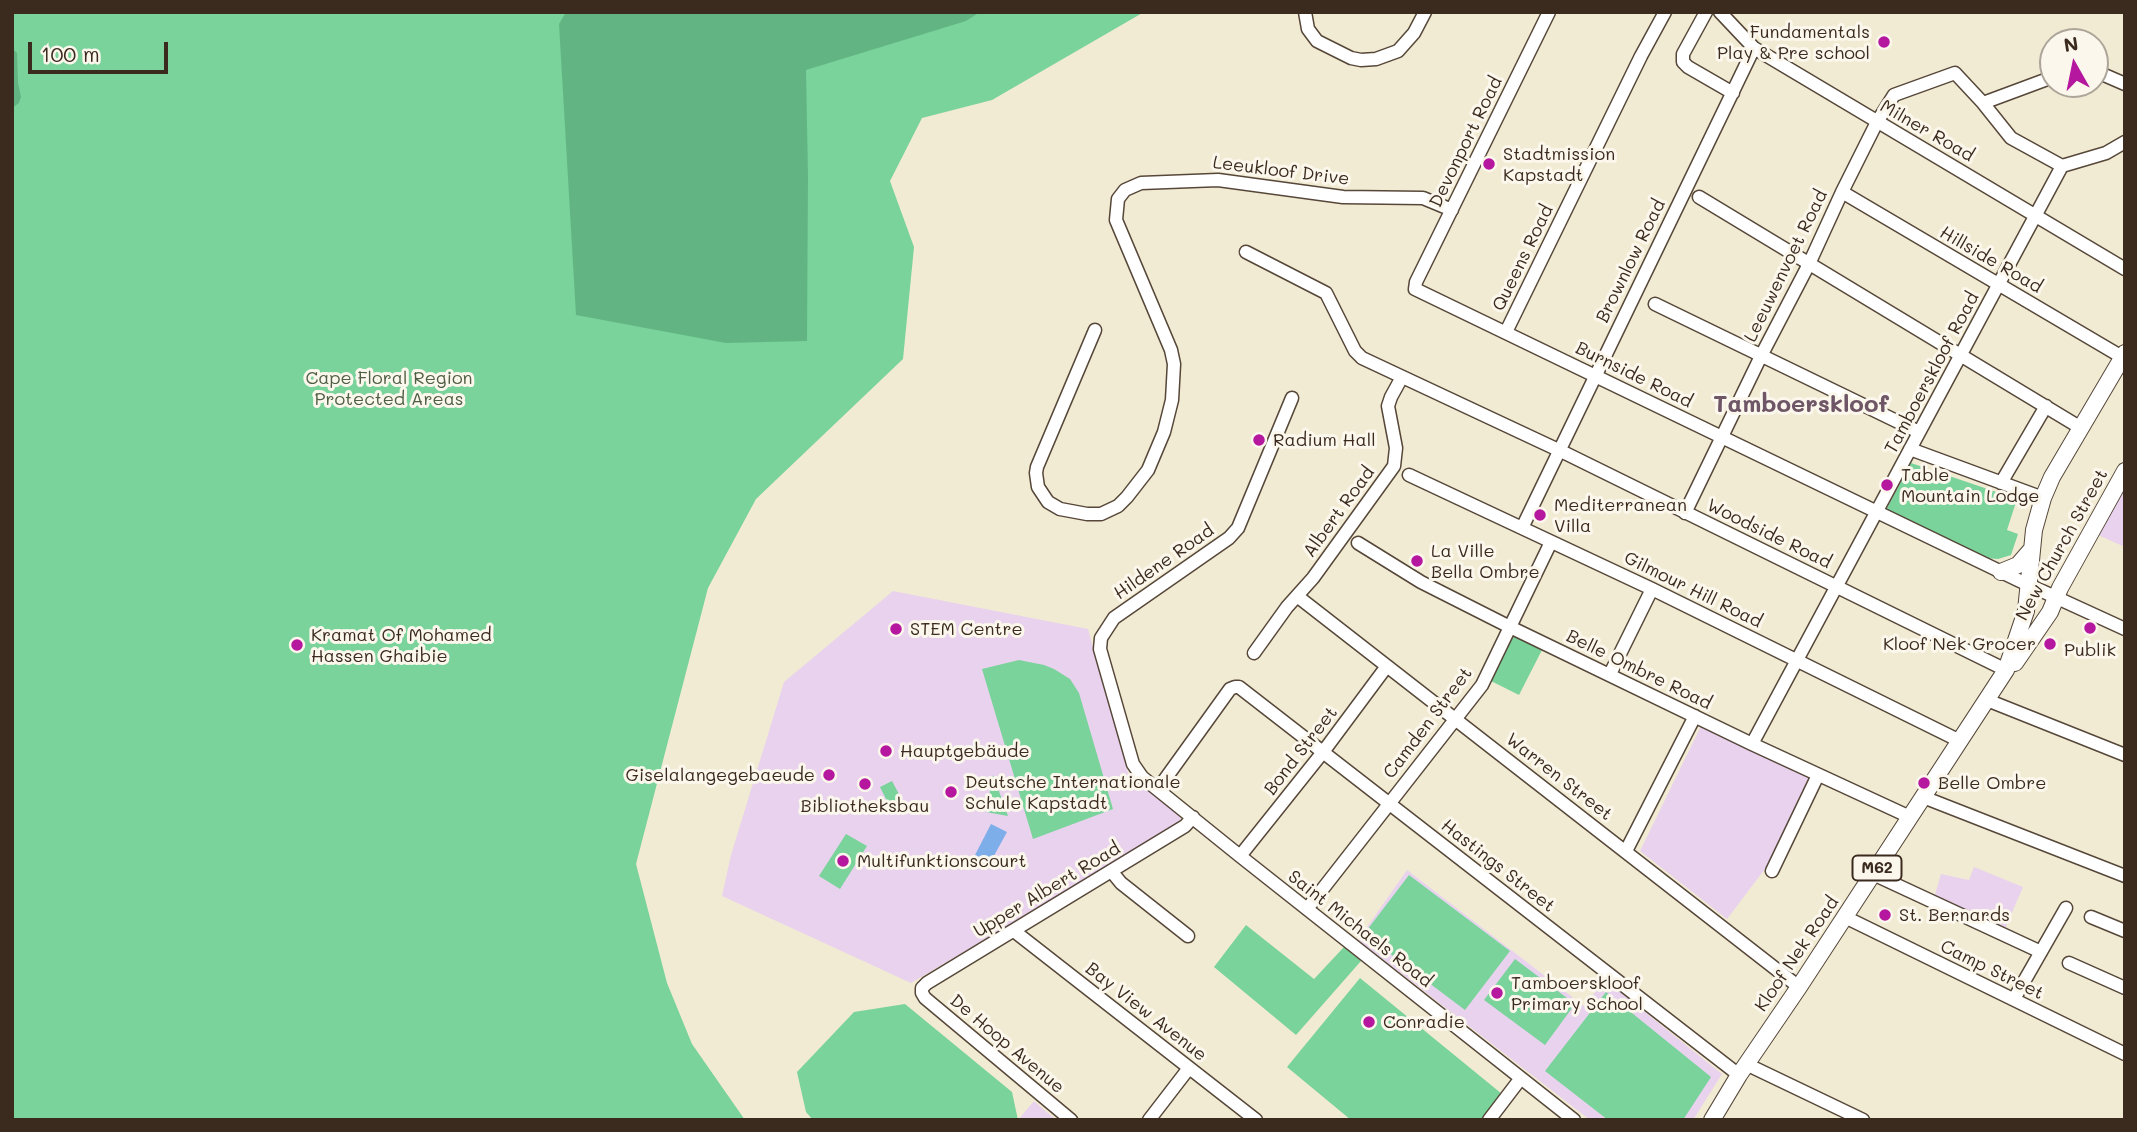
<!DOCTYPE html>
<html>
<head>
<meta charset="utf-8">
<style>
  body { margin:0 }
  #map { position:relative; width:2137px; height:1132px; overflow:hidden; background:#f2ebd3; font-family:Mali,sans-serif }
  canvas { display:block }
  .frame { position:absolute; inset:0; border:14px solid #3b2a1e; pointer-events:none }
  .north { position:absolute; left:2039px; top:28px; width:70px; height:70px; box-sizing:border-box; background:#fbf7ec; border:2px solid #aea59a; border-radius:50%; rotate:351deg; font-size:19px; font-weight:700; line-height:28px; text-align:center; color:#3b2a1e }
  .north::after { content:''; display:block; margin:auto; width:24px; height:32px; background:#b5179e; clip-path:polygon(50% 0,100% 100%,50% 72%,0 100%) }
  .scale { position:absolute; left:28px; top:42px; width:140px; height:32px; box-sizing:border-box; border:4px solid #3b2a1e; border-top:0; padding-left:9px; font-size:21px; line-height:24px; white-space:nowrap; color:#3b2a1e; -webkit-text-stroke:5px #fbf7ec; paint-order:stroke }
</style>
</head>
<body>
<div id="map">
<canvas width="2137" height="1132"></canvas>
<div class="frame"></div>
<div class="north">N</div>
<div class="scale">100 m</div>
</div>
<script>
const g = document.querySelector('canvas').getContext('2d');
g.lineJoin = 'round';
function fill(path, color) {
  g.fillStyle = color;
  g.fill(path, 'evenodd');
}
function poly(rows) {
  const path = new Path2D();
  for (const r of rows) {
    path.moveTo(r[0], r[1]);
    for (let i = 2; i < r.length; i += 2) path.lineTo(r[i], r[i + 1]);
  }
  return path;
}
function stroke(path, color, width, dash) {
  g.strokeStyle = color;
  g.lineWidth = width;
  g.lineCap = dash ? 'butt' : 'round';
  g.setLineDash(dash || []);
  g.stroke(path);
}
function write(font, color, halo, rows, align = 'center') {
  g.font = font + ' Mali,sans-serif';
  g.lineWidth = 6;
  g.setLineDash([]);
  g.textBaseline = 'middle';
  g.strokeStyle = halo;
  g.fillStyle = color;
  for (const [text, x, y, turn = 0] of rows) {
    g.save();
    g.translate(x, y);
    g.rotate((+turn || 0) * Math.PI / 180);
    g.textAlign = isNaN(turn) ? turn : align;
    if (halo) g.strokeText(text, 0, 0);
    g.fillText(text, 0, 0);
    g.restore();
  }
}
fill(poly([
  [2125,488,2125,547,2098,535],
  [893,591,1088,629,1128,773,1177,811,1181,817,1178,825,1173,828,911,983,722,896,731,855,784,682],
  [1702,724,1812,776,1771,861,1727,919,1640,851],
  [1974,867,2023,887,2005,929,1934,898,1941,874,1969,880],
  [1407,870,1584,1006,1605,980,1722,1074,1693,1120,1590,1120,1358,940],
  [1034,1101,1056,1120,1018,1120]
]), '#e8d2ee');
fill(poly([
  [12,12,1144,12,992,100,922,118,890,181,914,247,903,359,756,499,708,588,636,864,667,983,692,1044,745,1120,12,1120],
  [1911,463,2017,499,2007,530,2018,534,2011,555,1998,559,1985,558,1886,510],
  [1514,637,1521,637,1543,648,1519,695,1487,679,1509,639],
  [1019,660,1044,665,1054,669,1070,679,1079,693,1113,809,1033,839,982,669],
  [993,775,1008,816,986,812],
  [892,781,901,798,888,803,880,787],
  [846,834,867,846,840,889,819,876],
  [1409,875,1510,951,1465,1010,1364,934],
  [1246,925,1314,979,1344,947,1361,961,1296,1035,1214,967],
  [1515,959,1575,1004,1545,1045,1484,1000],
  [1360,978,1502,1094,1480,1120,1351,1120,1287,1067],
  [1606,992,1711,1077,1683,1120,1608,1120,1545,1071],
  [905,1004,1012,1092,1018,1120,813,1120,806,1112,797,1072,854,1012]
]), '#79d39a');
fill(poly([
  [566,12,980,12,966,21,806,70,808,176,807,341,726,343,576,315,559,24],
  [12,48,17,53,18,83,21,97,19,103,12,108]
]), '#62b582');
fill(poly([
  [991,824,1007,832,990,863,975,855]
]), '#7eaee9');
const minor = poly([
  [1305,12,1308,29,1317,41,1351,58,1361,60,1376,59,1398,51,1414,33,1425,12],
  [1549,12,1416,282,1415,289,2018,580,2125,629],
  [1706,12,1683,54,1683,62,1688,67,1733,93],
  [1720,12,1754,48,2125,269],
  [2095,71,2125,84],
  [1983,103,2053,77],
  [1842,192,2122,357],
  [1699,197,2081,428],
  [1246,252,1326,293,1355,351,1362,358,1567,454,2006,670],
  [1655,304,1919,432],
  [1095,330,1037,467,1036,473,1038,487,1048,502,1060,509,1087,514,1101,514,1118,506,1127,497,1148,470,1164,432,1172,400,1174,364,1171,350,1116,220,1118,199,1125,190,1141,183,1218,180,1343,197,1423,198,1452,210],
  [1506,332,1641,56,1665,12],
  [1292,398,1238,528,1229,538,1114,618,1101,638,1100,649,1133,764,1142,777,1240,856,1574,1120],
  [1910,449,2043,498],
  [1409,475,1652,589,1960,741],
  [2001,483,2046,406],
  [1685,513,1761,356,1809,264,1842,192,1877,122,1894,95,1955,73,1983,103,2011,138,2062,166,2106,153,2125,142],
  [1522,528,1754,48],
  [1358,543,1421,582,1510,627,1752,744,1910,817],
  [1297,596,1799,987],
  [1254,653,1287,607,1313,578,1394,466,1396,448,1388,406,1391,397,1402,377],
  [1610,674,1652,589],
  [1987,700,2125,755],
  [1752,744,2062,166],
  [1158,789,1230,689,1235,687,1239,687,1739,1075],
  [1923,797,2125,876],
  [1626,851,1695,716],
  [1240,856,1323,752,1387,666],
  [1772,871,1818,775],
  [1112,872,1121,883,1188,936],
  [1873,874,2041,952],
  [1307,909,1482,685,1551,542],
  [1845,917,2125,1054],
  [2091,917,2125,931],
  [1014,931,1256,1120],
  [2069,963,2125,988],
  [2014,999,2066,908],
  [1746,1064,1863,1120],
  [1071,1120,925,998,922,993,922,988,927,983,1185,826,1193,817],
  [1149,1120,1189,1068],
  [1489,1120,1521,1078]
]);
const major = poly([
  [2001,572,2018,565,2031,550],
  [2015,663,2050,612,2060,588,2125,471],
  [1712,1120,1739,1075,1799,987,2006,670,2026,611,2034,530,2043,498,2052,477,2125,353]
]);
stroke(minor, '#564739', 15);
stroke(major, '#564739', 18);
stroke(minor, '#fff', 12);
stroke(major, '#fff', 16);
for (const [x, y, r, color] of [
  [1884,42,7,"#b5179e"],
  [1489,164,7,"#b5179e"],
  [1259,440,7,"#b5179e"],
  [1887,485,7,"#b5179e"],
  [1540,515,7,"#b5179e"],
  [1417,561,7,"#b5179e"],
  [2090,628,7,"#b5179e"],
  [896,629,7,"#b5179e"],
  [2050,644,7,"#b5179e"],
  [297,645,7,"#b5179e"],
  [886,751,7,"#b5179e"],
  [829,775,7,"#b5179e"],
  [1924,783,7,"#b5179e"],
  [865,784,7,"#b5179e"],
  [951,792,7,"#b5179e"],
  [843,861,7,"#b5179e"],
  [1885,915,7,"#b5179e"],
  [1497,993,7,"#b5179e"],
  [1369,1022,7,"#b5179e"]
]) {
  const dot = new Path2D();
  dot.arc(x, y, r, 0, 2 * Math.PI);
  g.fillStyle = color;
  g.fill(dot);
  stroke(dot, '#fbf7ec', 2.5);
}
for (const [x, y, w] of [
  [1877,868,49]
]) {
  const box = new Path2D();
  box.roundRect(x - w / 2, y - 12.5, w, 25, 5);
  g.fillStyle = '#fbf7ec';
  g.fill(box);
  stroke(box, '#3b2a1e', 2);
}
write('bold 16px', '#3b2a1e', null, [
  ["M62",1877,868]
]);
write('18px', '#3b2a1e', '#fbf7ec', [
  ["Fundamentals",1870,32,"right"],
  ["Play & Pre school",1870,53,"right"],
  ["Stadtmission",1503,154],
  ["Kapstadt",1503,175],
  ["Radium Hall",1273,440],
  ["Table",1901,475],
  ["Mountain Lodge",1901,496],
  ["Mediterranean",1554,505],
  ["Villa",1554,526],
  ["La Ville",1431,551],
  ["Bella Ombre",1431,572],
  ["STEM Centre",910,629],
  ["Kramat Of Mohamed",311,635],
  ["Hassen Ghaibie",311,656],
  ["Kloof Nek Grocer",2036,644,"right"],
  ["Publik",2090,650,"center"],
  ["Hauptgebäude",900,751],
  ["Giselalangegebaeude",815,775,"right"],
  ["Deutsche Internationale",965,782],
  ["Schule Kapstadt",965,803],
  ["Belle Ombre",1938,783],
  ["Bibliotheksbau",865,806,"center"],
  ["Multifunktionscourt",857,861],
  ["St. Bernards",1899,915],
  ["Tamboerskloof",1511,983],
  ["Primary School",1511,1004],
  ["Conradie",1383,1022]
], 'left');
write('18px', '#3b2a1e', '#fbf7ec', [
  ["Milner Road",1927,131,30],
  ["Devonport Road",1466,142,-64],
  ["Leeukloof Drive",1281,171,7],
  ["Queens Road",1523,258,-64],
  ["Hillside Road",1991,260,30],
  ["Brownlow Road",1631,261,-64],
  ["Leeuwenvoet Road",1786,266,-64],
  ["Tamboerskloof Road",1932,373,-62],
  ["Burnside Road",1634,375,26],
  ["Albert Road",1339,512,-54],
  ["Woodside Road",1769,534,26],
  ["New Church Street",2062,545,-61],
  ["Hildene Road",1164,562,-35],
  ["Gilmour Hill Road",1693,590,26],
  ["Belle Ombre Road",1639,670,26],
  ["Camden Street",1428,723,-53],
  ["Bond Street",1301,751,-52],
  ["Warren Street",1559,777,38],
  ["Hastings Street",1498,866,38],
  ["Upper Albert Road",1047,890,-31],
  ["Saint Michaels Road",1360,929,38],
  ["Kloof Nek Road",1797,954,-56],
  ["Camp Street",1992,970,26],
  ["Bay View Avenue",1146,1012,38],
  ["De Hoop Avenue",1007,1044,40]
]);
write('18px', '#4e5d43', '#fbf7ec', [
  ["Cape Floral Region",389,378],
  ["Protected Areas",389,399]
]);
write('bold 24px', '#6e5666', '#fbf7ec', [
  ["Tamboerskloof",1801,405]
]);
</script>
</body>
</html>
